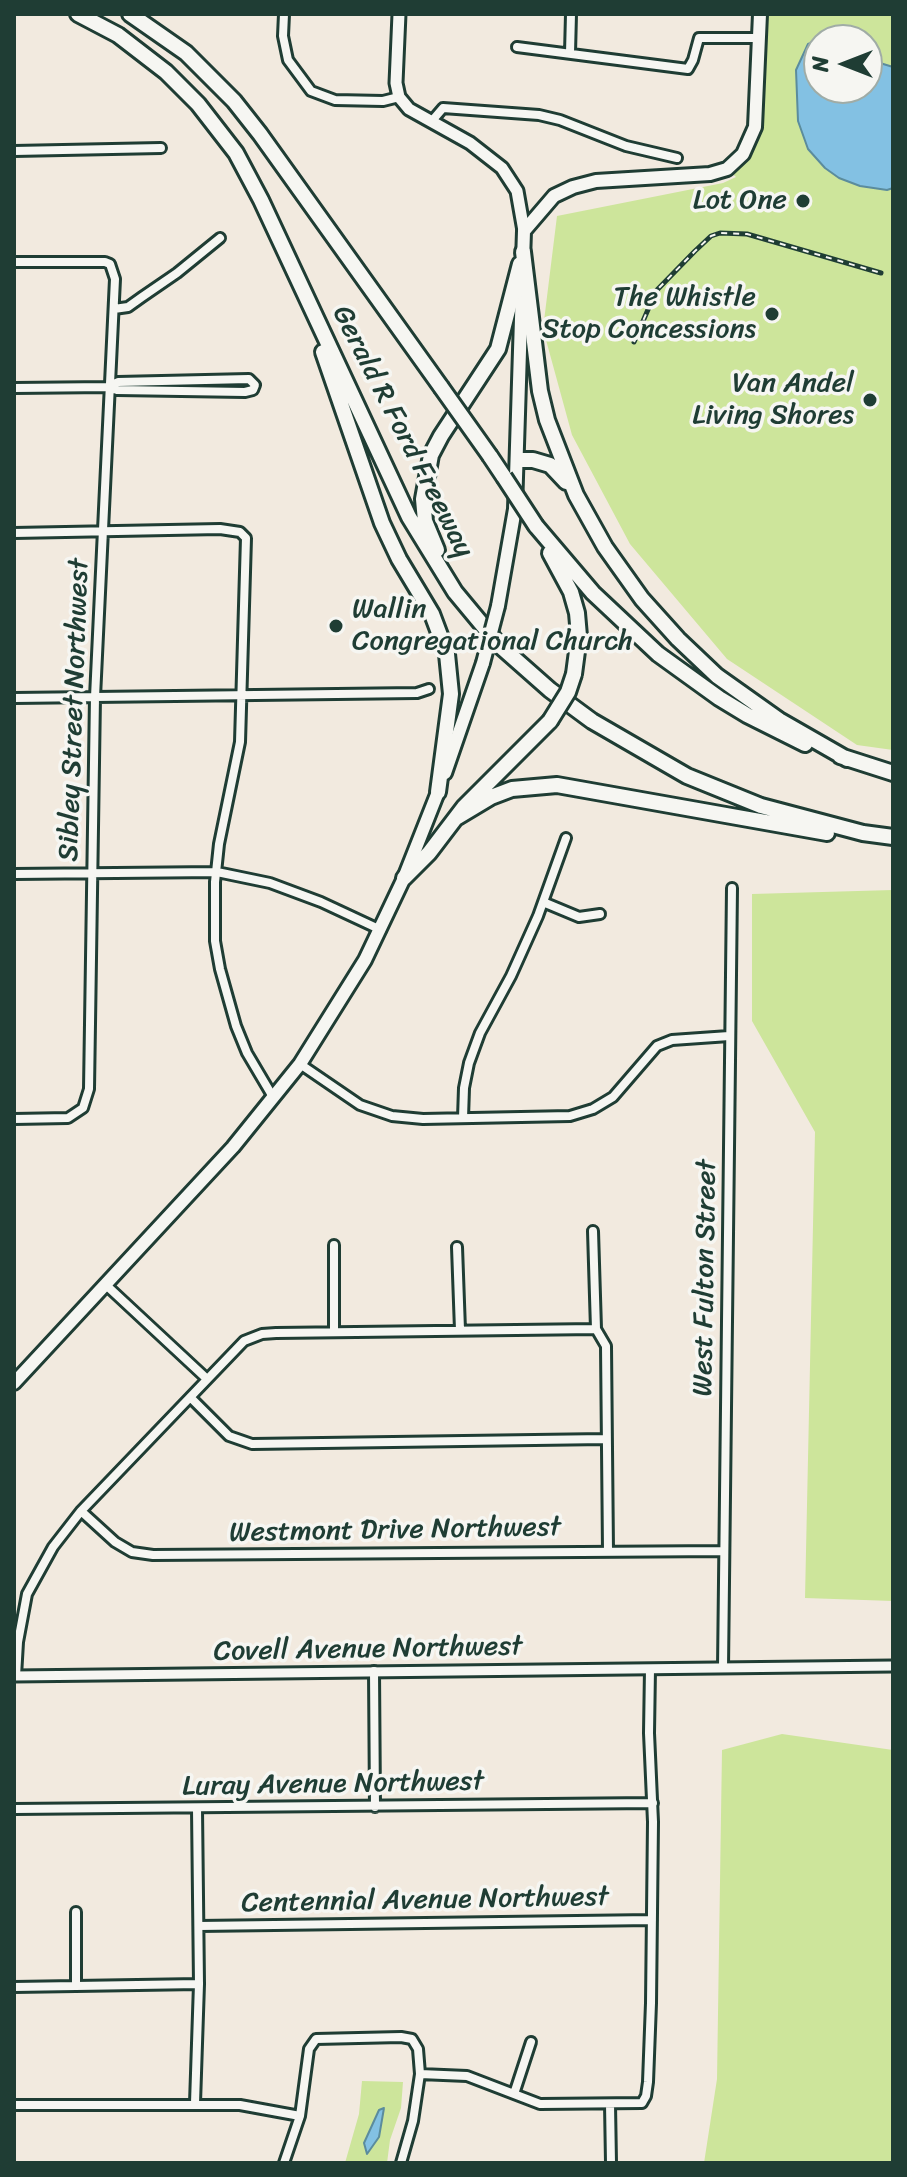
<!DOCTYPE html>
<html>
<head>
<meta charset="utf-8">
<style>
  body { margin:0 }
  #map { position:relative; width:907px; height:2177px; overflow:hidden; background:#f2eadf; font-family:Sriracha,sans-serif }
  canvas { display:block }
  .frame { position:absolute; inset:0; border:16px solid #1f3d34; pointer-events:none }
  .north { position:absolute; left:803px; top:24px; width:80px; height:80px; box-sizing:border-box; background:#f6f6f2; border:2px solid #a0aca6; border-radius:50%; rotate:270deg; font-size:22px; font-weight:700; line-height:32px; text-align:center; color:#1f3d34 }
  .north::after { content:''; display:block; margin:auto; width:28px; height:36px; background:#1f3d34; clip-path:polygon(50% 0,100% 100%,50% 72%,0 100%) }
</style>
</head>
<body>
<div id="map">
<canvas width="907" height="2177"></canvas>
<div class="frame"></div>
<div class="north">N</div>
</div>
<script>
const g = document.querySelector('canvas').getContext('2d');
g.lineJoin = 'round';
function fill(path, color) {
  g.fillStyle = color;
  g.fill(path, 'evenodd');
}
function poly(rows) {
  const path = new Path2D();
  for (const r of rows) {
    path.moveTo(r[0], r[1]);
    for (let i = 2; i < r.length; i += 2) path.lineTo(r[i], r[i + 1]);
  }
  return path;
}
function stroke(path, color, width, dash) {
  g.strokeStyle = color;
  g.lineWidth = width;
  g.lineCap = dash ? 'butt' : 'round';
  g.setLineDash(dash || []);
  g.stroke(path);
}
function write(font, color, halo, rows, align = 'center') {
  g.font = font + ' Sriracha,sans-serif';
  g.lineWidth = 7;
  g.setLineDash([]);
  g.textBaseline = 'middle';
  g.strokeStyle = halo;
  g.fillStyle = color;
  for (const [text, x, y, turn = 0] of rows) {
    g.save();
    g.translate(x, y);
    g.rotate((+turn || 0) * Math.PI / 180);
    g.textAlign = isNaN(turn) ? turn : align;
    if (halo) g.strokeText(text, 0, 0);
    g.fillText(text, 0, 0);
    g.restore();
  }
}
fill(poly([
  [760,14,893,14,893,750,857,745,727,659,630,544,572,435,543,329,557,216,723,183,736,177,727,169,752,136],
  [819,40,867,40,867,88,819,88],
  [893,890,893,1601,805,1598,815,1132,752,1021,752,894],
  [782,1734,893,1750,893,2163,704,2163,717,2079,722,1750],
  [362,2081,403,2082,401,2108,390,2140,387,2163,345,2163,359,2114]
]), '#cde59b');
const water = poly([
  [831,38,833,40,819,40,819,88,867,88,867,59,893,67,893,188,887,190,860,186,839,178,825,168,808,149,798,121,796,70,808,44,821,39,831,38],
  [384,2108,379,2137,367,2154,364,2143,379,2110,384,2108]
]);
fill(water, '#83c1e3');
stroke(water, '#5b8c9d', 2);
const minor = poly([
  [284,14,283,36,288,60,311,91,335,100,383,101,399,97],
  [517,47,688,69,693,60,699,38,760,38],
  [570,53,571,14],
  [431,122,443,108,539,115,560,120,626,146,677,158],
  [14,151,161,148],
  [14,262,105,262,110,264,115,279,95,697,89,1089,83,1108,68,1118,14,1119],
  [114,309,128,307,142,297,177,273,220,238],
  [14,388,108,387,118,382,249,379,255,385,253,390,245,392,117,390,108,387],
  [14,533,220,529,240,532,246,538,240,742,219,844,215,882,215,941,220,969,236,1026,247,1053,273,1097],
  [14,698,417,693,429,689],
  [14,874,217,872,270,883,321,902,381,930],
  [543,902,579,917,600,914],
  [300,1064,360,1105,392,1116,423,1119,570,1116,593,1109,613,1097,657,1046,672,1040,729,1036],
  [463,1118,464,1088,469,1063,480,1033,511,976,538,916,566,838],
  [593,1231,596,1329,606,1346,608,1551],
  [457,1247,460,1330],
  [106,1285,207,1379],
  [334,1332,334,1245],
  [191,1398,229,1436,252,1444,605,1439],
  [81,1511,115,1542,132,1552,153,1555,724,1551],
  [723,1668,732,888],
  [374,1671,375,1807],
  [16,1676,18,1642,27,1594,53,1547,81,1511,244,1341,262,1334,276,1333,596,1329],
  [14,1809,653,1803],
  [199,1926,652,1920],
  [76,1986,76,1912],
  [14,1987,199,1984],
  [514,2094,531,2042],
  [195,2103,199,1984,197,1809],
  [610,2104,611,2163],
  [14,2105,240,2105,300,2116],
  [284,2163,300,2116,309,2049,316,2039,401,2037,412,2039,418,2049,420,2074,467,2076,540,2104,642,2103,646,2096,648,2082,651,2003,653,1822,649,1733,650,1669],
  [401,2163,413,2121,420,2074]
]);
const tertiary = poly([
  [14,1676,893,1666]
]);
const secondary = poly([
  [399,14,396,83,399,97,409,109,470,143,502,168,517,191,524,231]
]);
const primary = poly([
  [523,261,524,231,554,196,573,187,596,181,710,174,727,169,743,154,755,127,760,14],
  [498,606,515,509,522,287],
  [445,773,483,663]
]);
const trunk = poly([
  [14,1383,233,1147,300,1064,365,960,404,878,438,792]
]);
const motorway = poly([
  [78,14,118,35,166,72,198,104,236,153,261,200,409,517,455,592,499,645,550,690,592,721,687,776,761,806,863,833,893,837],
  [130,14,186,53,234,101,260,134,441,387],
  [523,252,540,391,547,420,576,495,605,547,642,599,678,639,717,676,779,720,847,759],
  [323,352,382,523,399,559,432,614,447,654,451,694,438,792],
  [490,456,504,477],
  [518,460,533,460,550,465,566,482],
  [536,526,593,593,658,654,719,698,747,715,805,744],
  [437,550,425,521,423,499,431,455,441,436,498,349,520,264],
  [550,553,571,592,577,613,579,636,574,674],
  [840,756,893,773],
  [456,818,491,797,512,789,557,785,827,833],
  [404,878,429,853,464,807,550,721]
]);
stroke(minor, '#1f3d34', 14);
stroke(tertiary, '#1f3d34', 15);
stroke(secondary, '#1f3d34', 17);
stroke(primary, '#1f3d34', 18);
stroke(trunk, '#1f3d34', 18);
stroke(motorway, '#1f3d34', 20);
stroke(minor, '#f6f6f2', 8);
stroke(tertiary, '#f6f6f2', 9);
stroke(secondary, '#f6f6f2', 11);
stroke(primary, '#f6f6f2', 12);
stroke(trunk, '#f6f6f2', 12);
stroke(motorway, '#f6f6f2', 14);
const rail = poly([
  [634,342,656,291,695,251,711,236,720,233,747,234,881,273]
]);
stroke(rail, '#1f3d34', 5);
stroke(rail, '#f6f6f2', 2, [6]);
const primaryBridge = poly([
  [483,663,498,606]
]);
const motorwayBridge = poly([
  [441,387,490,456],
  [504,477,536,526],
  [550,721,568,692,574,674]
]);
stroke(primaryBridge, '#1f3d34', 18, []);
stroke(motorwayBridge, '#1f3d34', 20, []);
stroke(primaryBridge, '#f6f6f2', 12);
stroke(motorwayBridge, '#f6f6f2', 14);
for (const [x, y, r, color] of [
  [803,201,8,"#1f3d34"],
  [772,314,8,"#1f3d34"],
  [870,400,8,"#1f3d34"],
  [336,626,8,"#1f3d34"]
]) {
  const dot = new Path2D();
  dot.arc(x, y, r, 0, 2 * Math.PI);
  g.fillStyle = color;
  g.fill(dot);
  stroke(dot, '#f6f6f2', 3);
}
write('28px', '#1f3d34', '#f6f6f2', [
  ["Lot One",787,201],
  ["The Whistle",756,298],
  ["Stop Concessions",756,330],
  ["Van Andel",854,384],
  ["Living Shores",854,416],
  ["Wallin",352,610,"left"],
  ["Congregational Church",352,642,"left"]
], 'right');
write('28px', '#1f3d34', '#f6f6f2', [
  ["Gerald R Ford Freeway",402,432,63],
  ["Sibley Street Northwest",75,710,-88],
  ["West Fulton Street",706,1278,-89],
  ["Westmont Drive Northwest",395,1531,-1],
  ["Covell Avenue Northwest",368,1650,-1],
  ["Luray Avenue Northwest",333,1785,-1],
  ["Centennial Avenue Northwest",425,1901,-1]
]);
</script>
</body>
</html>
